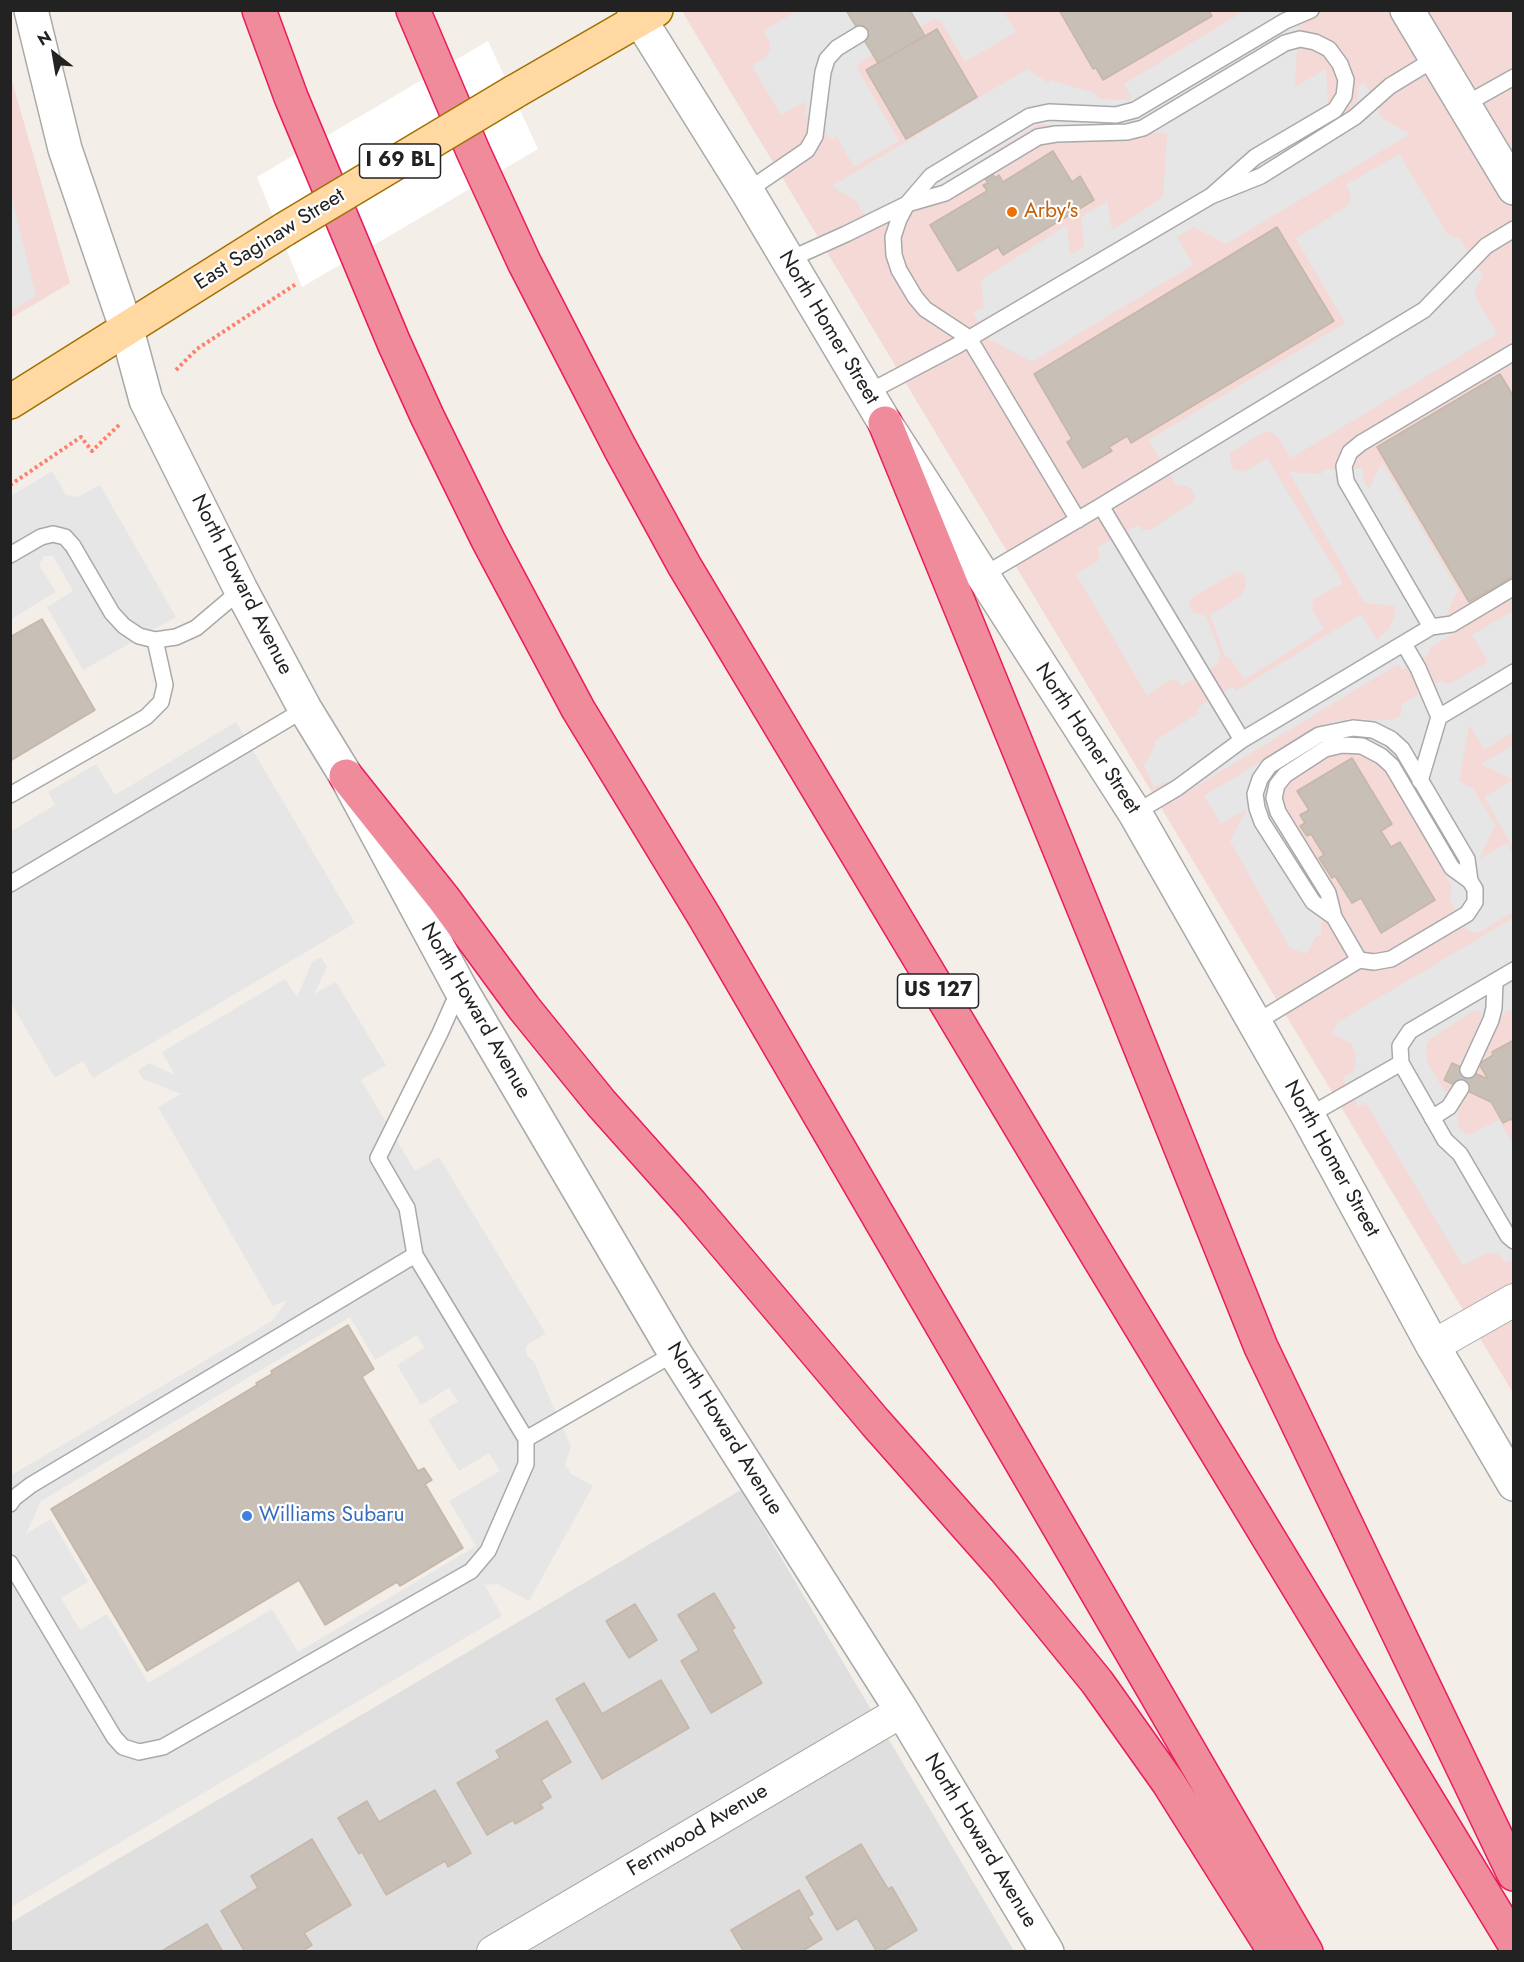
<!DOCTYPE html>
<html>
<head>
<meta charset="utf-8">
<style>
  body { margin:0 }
  #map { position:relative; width:1524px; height:1962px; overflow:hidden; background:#f3efe8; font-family:Jost,sans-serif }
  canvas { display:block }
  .frame { position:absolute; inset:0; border:12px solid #222; pointer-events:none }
  .north { position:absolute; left:24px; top:24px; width:60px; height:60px; -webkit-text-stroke:4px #fff; paint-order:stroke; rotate:329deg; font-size:16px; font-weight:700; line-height:24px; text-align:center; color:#222 }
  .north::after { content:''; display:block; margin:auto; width:21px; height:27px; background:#222; clip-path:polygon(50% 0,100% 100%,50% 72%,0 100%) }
</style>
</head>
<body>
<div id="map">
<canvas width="1524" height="1962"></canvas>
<div class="frame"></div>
<div class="north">N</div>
</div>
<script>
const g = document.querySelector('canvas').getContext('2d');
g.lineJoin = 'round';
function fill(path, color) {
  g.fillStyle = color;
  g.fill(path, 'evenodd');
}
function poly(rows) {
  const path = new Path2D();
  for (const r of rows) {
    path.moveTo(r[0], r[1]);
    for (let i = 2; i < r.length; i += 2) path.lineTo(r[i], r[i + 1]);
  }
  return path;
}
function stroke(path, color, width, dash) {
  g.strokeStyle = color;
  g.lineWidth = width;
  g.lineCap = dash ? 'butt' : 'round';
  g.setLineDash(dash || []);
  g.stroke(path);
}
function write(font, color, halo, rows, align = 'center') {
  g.font = font + ' Jost,sans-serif';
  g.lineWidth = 4.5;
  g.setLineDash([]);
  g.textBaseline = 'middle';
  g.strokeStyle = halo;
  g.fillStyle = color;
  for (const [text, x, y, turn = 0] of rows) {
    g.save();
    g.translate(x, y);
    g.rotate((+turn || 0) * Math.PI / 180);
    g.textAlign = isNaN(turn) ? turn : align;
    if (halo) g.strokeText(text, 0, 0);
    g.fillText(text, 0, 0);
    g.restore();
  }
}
fill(poly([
  [741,1490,1014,1951,11,1952,10,1923]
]), '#e0dfdf');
fill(poly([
  [682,11,1513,11,1513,1393],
  [10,74,70,283,11,318,10,318]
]), '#f4d9d7');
fill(poly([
  [797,11,1003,11,1016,32,965,62,942,23,935,18,860,62,857,66,858,70,899,141,854,167,836,136,833,140,804,113,807,107,804,102,781,115,752,66,766,57,770,50,770,42,763,31],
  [1244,11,1299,11,1295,87,1326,69,1328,103,1339,118,1352,109,1357,100,1359,86,1364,83,1381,110,1379,113,1380,117,1410,134,1226,244,1194,227,1177,237,1193,265,1032,362,995,342,991,342,973,313,984,307,981,280,1067,225,1070,255,1084,247,1081,217,1107,201,1112,230,1163,197,1167,134,1038,124,878,226,859,209,860,206,858,203,832,186,1027,69,1050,84,1049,80,1095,93,1099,99,1129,100,1131,97,1124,84],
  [1399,154,1448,235,1455,238,1459,237,1483,276,1475,289,1475,296,1497,334,1291,458,1277,436,1270,432,1264,432,1230,453,1230,461,1234,470,1244,472,1267,458,1343,583,1314,599,1312,605,1313,611,1324,629,1244,680,1230,658,1225,656,1210,615,1241,596,1246,585,1246,580,1242,573,1236,572,1193,597,1189,604,1192,612,1206,616,1221,656,1218,659,1218,664,1182,686,1177,680,1169,680,1147,696,1076,574,1097,562,1100,556,1098,547,1138,525,1143,530,1150,530,1195,500,1193,491,1186,486,1177,486,1148,440,1345,323,1296,239,1344,208,1350,202,1350,194,1346,185],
  [10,190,36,296,11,311,10,311],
  [1382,462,1458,590,1446,615,1448,614,1458,631,1430,648,1429,654,1402,670,1398,664,1177,798,1174,803,1167,788,1171,786,1169,781,1154,787,1144,766,1155,746,1154,741,1199,713,1197,708,1233,686,1236,691,1361,614,1377,640,1389,629,1394,617,1395,606,1364,603,1289,472,1322,474,1322,470,1363,468,1363,479,1369,489],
  [52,471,66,495,78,497,100,485,176,617,83,670,47,607,73,591,53,556,44,556,39,565,56,592,11,619,11,496],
  [1513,611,1513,732,1485,749,1469,725,1459,781,1473,789,1495,825,1479,859,1507,843,1513,854,1513,912,1479,933,1467,930,1450,901,1451,886,1445,874,1458,865,1395,758,1374,743,1349,737,1334,739,1321,743,1282,767,1272,776,1266,788,1266,800,1268,813,1324,904,1321,935,1315,938,1306,954,1290,948,1230,841,1247,809,1221,824,1204,796,1317,727,1334,721,1352,719,1391,720,1399,717,1402,712,1401,705,1442,680,1448,685,1488,662,1472,635],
  [236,722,355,923,93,1078,83,1061,55,1078,11,1003,10,832,55,805,48,792,96,764,115,795],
  [1513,745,1513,848,1484,797,1513,780,1481,764],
  [1513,918,1513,1011,1510,1010,1505,1012,1502,1016,1481,1018,1482,1014,1478,1011,1473,1011,1430,1039,1426,1046,1427,1062,1459,1114,1457,1121,1460,1130,1469,1135,1499,1120,1513,1144,1513,1259,1506,1263,1501,1256,1494,1253,1485,1254,1463,1266,1366,1103,1359,1107,1342,1078,1353,1072,1356,1065,1355,1052,1351,1044,1332,1033,1338,1022],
  [321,957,327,967,314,994,336,982,386,1065,361,1080,415,1171,439,1157,546,1334,528,1344,526,1348,527,1355,534,1362,571,1447,565,1464,571,1474,593,1486,529,1601,497,1584,485,1585,502,1616,11,1907,10,1476,272,1321,287,1300,273,1306,158,1107,181,1094,143,1079,138,1070,149,1063,175,1075,162,1052,285,979,297,997,312,962],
  [350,1317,375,1360,417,1335,424,1348,397,1365,421,1405,449,1388,458,1401,428,1420,459,1471,489,1453,500,1471,449,1501,476,1546,298,1652,272,1609,148,1683,107,1614,80,1630,61,1598,88,1582,51,1519,26,1534,41,1501]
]), '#e6e6e6');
fill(poly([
  [488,41,538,149,302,287,257,177]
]), '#fff');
const building = poly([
  [846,10,910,10,925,36,878,63,846,10],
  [1059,10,1209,10,1212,16,1103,80,1096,68,1093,69,1059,10],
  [937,29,977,97,906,139,866,70,937,29],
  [1053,151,1072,182,1080,176,1094,200,1003,255,998,247,958,271,930,225,987,191,983,185,988,183,984,177,992,173,995,178,999,175,1003,182,1053,151],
  [1277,227,1334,321,1131,443,1127,436,1109,447,1112,451,1083,468,1067,442,1072,439,1034,374,1277,227],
  [1500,374,1514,397,1514,576,1469,602,1377,447,1500,374],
  [42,619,95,710,10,761,10,637,42,619],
  [1352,758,1392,824,1381,831,1391,847,1400,842,1435,900,1381,933,1361,898,1352,903,1335,876,1332,878,1319,858,1324,855,1311,834,1307,836,1300,826,1305,823,1300,815,1309,810,1297,791,1352,758],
  [1514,1040,1514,1122,1511,1119,1503,1123,1491,1102,1444,1080,1452,1063,1488,1079,1479,1064,1493,1055,1492,1052,1514,1040],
  [348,1325,374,1369,362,1377,418,1471,424,1468,432,1480,425,1484,463,1548,400,1586,397,1582,325,1625,299,1580,147,1671,51,1509,257,1385,256,1383,272,1374,271,1371,348,1325],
  [714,1593,735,1628,732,1630,762,1683,711,1713,681,1661,699,1650,678,1615,714,1593],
  [635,1604,657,1640,629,1658,606,1621,635,1604],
  [661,1680,689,1728,602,1779,556,1699,584,1683,602,1714,661,1680],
  [547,1721,571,1762,541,1780,551,1797,540,1804,543,1808,515,1824,513,1820,487,1835,457,1783,500,1758,496,1751,547,1721],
  [435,1790,471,1853,448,1867,445,1861,386,1895,362,1852,359,1854,338,1818,367,1801,379,1822,435,1790],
  [312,1839,351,1905,304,1933,312,1945,301,1952,245,1952,221,1911,258,1888,251,1876,312,1839],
  [861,1844,888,1889,892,1887,917,1930,881,1952,877,1952,857,1918,837,1930,806,1877,861,1844],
  [799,1890,813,1914,808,1917,822,1939,801,1952,744,1952,731,1930,799,1890],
  [207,1924,223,1952,160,1952,207,1924]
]);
fill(building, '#c8bfb7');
stroke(building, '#c6b7a9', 1.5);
const service = poly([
  [1464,105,1514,77],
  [747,191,807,150,815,136,823,72,827,59,837,48,860,34],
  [788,260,846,234,907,204,931,176,1030,116,1049,112,1116,115,1135,110,1285,21,1311,10],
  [1514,352,1361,443,1350,452,1344,466,1346,481,1431,627,1452,624,1514,587],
  [867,393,958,345,1211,196,1261,176,1355,117,1390,86,1436,58],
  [1101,506,1424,310,1486,246,1514,229],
  [1078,520,969,338,925,309,915,297,899,270,894,255,893,237,899,219,907,204,945,193,1038,137,1056,134,1127,132,1143,128,1285,43,1300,39,1315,42,1329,49,1340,64,1346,80,1344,96,1335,110,1255,157,1211,196],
  [10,555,41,537,53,534,65,537,73,546,112,613,124,626,139,636,155,640,176,637,196,628,241,590],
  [982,576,1101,506,1242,740,1177,788,1135,813],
  [1404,644,1418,668,1439,717,1514,672],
  [1353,728,1373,730,1391,739,1402,749,1467,859,1470,881,1475,889,1475,902,1467,914,1391,959,1374,962,1359,960,1334,917,1313,902,1262,822,1257,808,1255,794,1260,779,1269,766,1319,735,1353,728],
  [1242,740,1431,627],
  [1420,781,1439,717],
  [10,795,146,717,161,702,165,685,155,640],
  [10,884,305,709],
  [1334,917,1328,893,1278,812,1274,798,1277,785,1285,775,1325,749,1342,745,1362,746,1381,756,1392,766,1452,868,1470,881],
  [1514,970,1410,1031,1400,1046,1401,1063,1445,1140,1460,1154,1508,1236,1514,1241],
  [1255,1023,1359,960],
  [1468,1070,1491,1020,1494,1008,1495,981],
  [1308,1116,1401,1063],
  [1432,1118,1449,1107,1461,1088],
  [526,1439,675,1353],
  [10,1504,14,1498,31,1485,415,1255],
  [10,1563,114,1737,123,1747,139,1752,163,1747,471,1571,488,1551,526,1464,526,1439,415,1255,407,1208,378,1158,440,1033,460,988]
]);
const minor = poly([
  [1433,1346,1514,1300],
  [493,1952,902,1711]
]);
const tertiary = poly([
  [31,10,65,149,127,330,146,400,241,590,305,709,346,776,460,988,675,1353,902,1711,1047,1952],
  [634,10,747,191,885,423,1135,813,1308,1116,1433,1346,1514,1484],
  [1407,10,1514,188]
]);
const primary = poly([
  [514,92,656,10],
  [10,402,285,229]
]);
const motorway = poly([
  [259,10,291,97,394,343,427,416,488,540,578,709,704,916,1306,1952],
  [413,10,473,151,524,262,620,448,684,565,1099,1258,1514,1943],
  [885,423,1118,992,1261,1347,1514,1874],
  [346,776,444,899,524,1008,601,1103,691,1204,875,1422,1005,1569,1097,1682,1168,1782,1275,1952]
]);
stroke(service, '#a9a9a9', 18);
stroke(minor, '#a9a9a9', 34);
stroke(tertiary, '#a9a9a9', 36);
stroke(primary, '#a07000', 36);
stroke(motorway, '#eb1b5c', 36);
stroke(poly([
  [176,370,197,349,296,284],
  [10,485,81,437,92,451,119,425]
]), '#ff806d', 4, [3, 3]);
stroke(service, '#fff', 15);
stroke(minor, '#fff', 32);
stroke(tertiary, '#fff', 33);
stroke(primary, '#ffd9a1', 33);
stroke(motorway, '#ef8b9a', 33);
const primaryBridge = poly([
  [285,229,514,92]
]);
stroke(primaryBridge, '#a07000', 36, []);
stroke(primaryBridge, '#ffd9a1', 33);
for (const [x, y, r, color] of [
  [1012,212,6,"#e8710a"],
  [247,1516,6,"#3f7fe0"]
]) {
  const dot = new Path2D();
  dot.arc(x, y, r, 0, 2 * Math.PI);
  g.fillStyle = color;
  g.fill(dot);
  stroke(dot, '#fff', 2);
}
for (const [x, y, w] of [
  [400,161,81],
  [938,991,81]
]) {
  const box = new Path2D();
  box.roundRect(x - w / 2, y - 17, w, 34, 4.5);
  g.fillStyle = '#fff';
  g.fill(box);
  stroke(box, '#222', 1.5);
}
write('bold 20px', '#222', null, [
  ["I 69 BL",400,161],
  ["US 127",938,991]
]);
write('21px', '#c56008', '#fff', [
  ["Arby's",1024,212]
], 'left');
write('21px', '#222', '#fff', [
  ["East Saginaw Street",270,240,-32],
  ["North Homer Street",828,328,59],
  ["North Howard Avenue",241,585,63],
  ["North Homer Street",1087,739,57],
  ["North Howard Avenue",475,1011,60],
  ["North Homer Street",1331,1159,61],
  ["North Howard Avenue",724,1429,58],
  ["Fernwood Avenue",698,1831,-31],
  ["North Howard Avenue",980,1841,59]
]);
write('21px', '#366cbe', '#fff', [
  ["Williams Subaru",259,1516]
], 'left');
</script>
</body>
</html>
